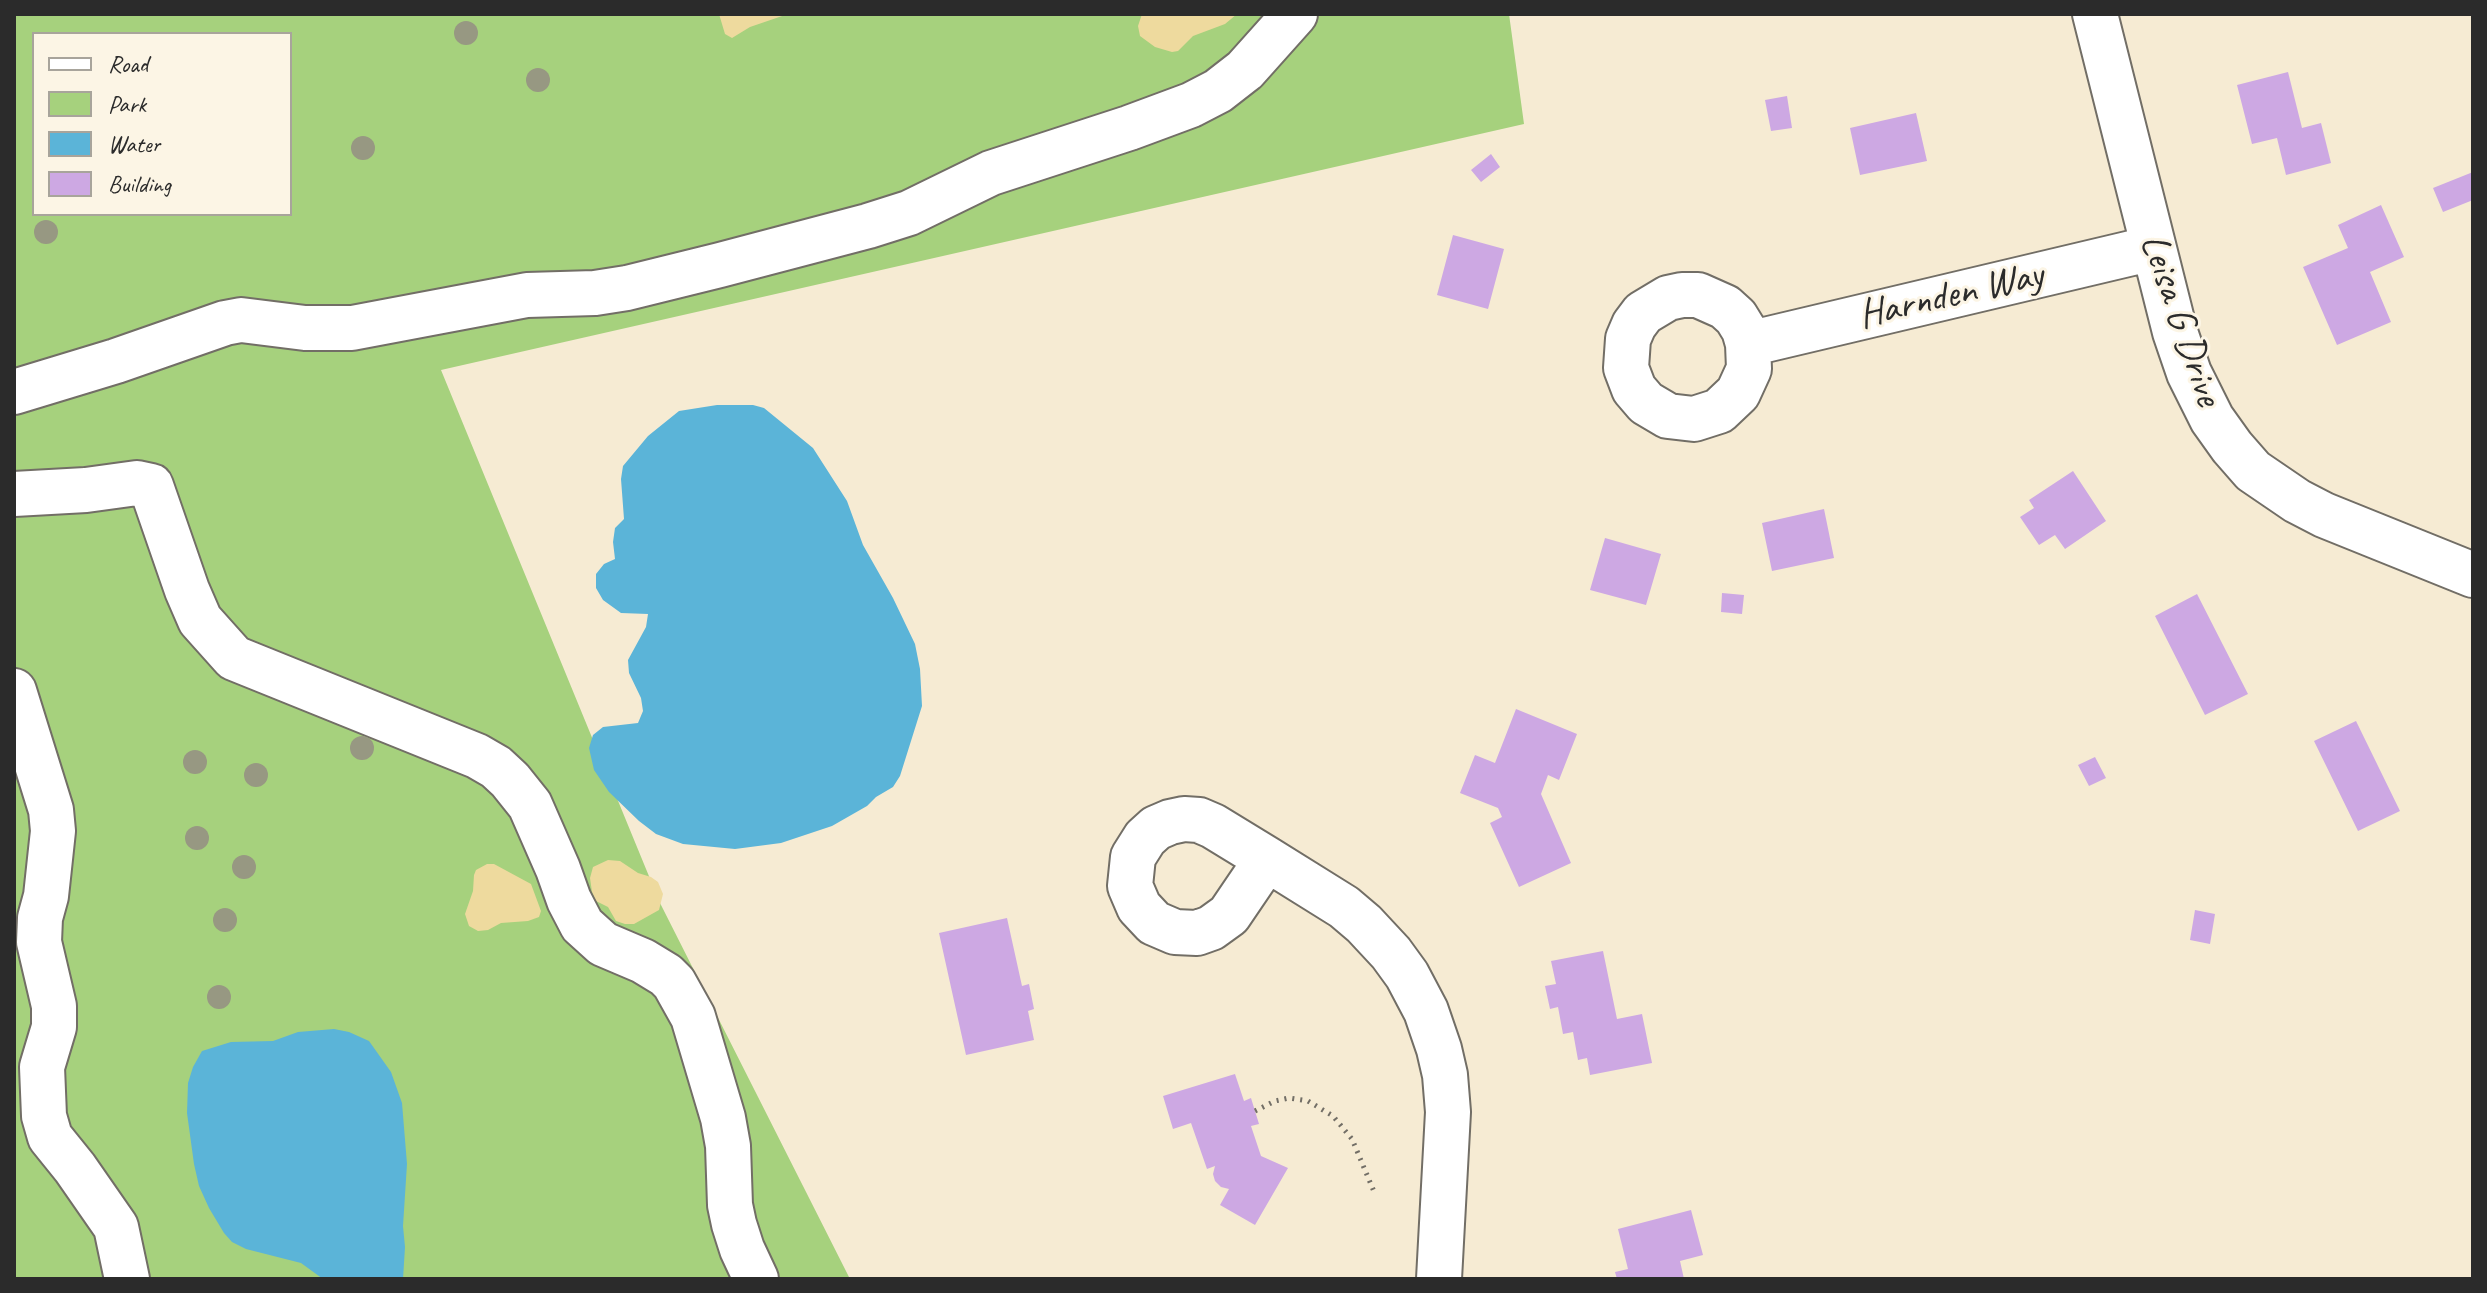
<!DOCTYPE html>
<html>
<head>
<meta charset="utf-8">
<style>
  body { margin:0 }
  #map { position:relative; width:2487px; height:1293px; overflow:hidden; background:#f6ebd3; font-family:Caveat,sans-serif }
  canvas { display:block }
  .frame { position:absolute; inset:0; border:16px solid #2b2b2b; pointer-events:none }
  .legend { position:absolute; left:32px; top:32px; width:260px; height:184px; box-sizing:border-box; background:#fcf5e5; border:2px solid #a8a49b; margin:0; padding:10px 14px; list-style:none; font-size:24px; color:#2b2b2b }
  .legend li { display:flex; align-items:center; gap:16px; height:40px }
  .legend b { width:40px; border:2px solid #a8a49b }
</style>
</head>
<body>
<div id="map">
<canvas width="2487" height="1293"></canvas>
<div class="frame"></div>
<ul class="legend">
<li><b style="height:10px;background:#fff"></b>Road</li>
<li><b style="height:22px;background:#a6d17d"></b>Park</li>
<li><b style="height:22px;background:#5bb4d8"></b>Water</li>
<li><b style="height:22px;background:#cda8e3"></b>Building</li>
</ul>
</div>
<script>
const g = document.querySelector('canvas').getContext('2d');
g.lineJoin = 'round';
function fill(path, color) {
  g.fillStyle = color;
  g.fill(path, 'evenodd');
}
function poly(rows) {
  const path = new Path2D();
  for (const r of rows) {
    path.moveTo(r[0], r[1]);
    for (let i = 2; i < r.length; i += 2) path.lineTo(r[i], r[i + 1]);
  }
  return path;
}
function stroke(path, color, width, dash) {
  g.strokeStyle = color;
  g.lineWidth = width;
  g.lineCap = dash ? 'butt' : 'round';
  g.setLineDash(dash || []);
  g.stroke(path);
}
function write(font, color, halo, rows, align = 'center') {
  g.font = font + ' Caveat,sans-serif';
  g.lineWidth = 6;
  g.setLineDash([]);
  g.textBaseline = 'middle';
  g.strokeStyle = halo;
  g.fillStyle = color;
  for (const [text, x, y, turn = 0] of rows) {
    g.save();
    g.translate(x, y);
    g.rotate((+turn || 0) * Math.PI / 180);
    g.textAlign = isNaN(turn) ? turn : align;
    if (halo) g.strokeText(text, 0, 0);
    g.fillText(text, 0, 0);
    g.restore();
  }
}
fill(poly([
  [14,14,1509,14,1524,124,441,370,660,903,850,1279,14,1279],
  [34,34,290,34,290,214,34,214]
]), '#a6d17d');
fill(poly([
  [719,14,788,14,750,27,732,38,725,34],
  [1142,14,1237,14,1225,24,1193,36,1178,51,1172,52,1155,47,1140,36,1138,26],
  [608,860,620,861,638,873,651,877,658,882,663,894,659,910,634,924,625,924,616,921,608,907,596,901,592,892,590,878,593,867],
  [487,864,494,864,531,884,541,911,539,917,528,921,501,923,488,930,478,931,469,926,465,914,473,891,474,875,476,870]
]), '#eeda9e');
fill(poly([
  [717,405,753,405,764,408,813,448,847,501,863,545,893,598,915,644,920,669,922,706,900,776,893,787,876,797,867,806,832,826,781,843,735,849,683,844,656,834,639,821,609,792,594,770,589,748,593,735,603,727,638,723,643,711,641,698,629,673,628,660,646,627,648,614,621,613,603,600,596,588,596,574,604,564,615,559,613,542,615,528,624,519,621,479,623,466,648,436,679,411],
  [334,1029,349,1032,369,1041,391,1072,402,1103,407,1164,403,1226,405,1247,403,1279,323,1279,301,1263,246,1249,232,1242,224,1233,209,1208,199,1186,194,1164,187,1113,188,1083,193,1067,202,1051,231,1042,273,1041,298,1032]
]), '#5bb4d8');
fill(poly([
  [2288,72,2302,128,2321,123,2331,163,2286,175,2277,138,2252,144,2237,85],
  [1787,96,1792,128,1771,131,1765,100],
  [1916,113,1927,161,1860,175,1850,128],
  [1491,154,1500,167,1481,182,1471,170],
  [2473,172,2473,200,2443,212,2433,188],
  [2381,205,2404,257,2370,272,2391,322,2337,345,2303,267,2348,248,2338,225],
  [1453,235,1504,249,1488,309,1437,295],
  [2073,471,2106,521,2065,549,2055,535,2039,545,2020,517,2034,508,2029,500],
  [1824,509,1834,558,1772,571,1762,523],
  [1605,538,1661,554,1646,605,1590,590],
  [1722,593,1744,595,1742,614,1721,612],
  [2197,594,2248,694,2205,715,2155,616],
  [1516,709,1577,734,1559,780,1548,775,1541,794,1571,863,1519,887,1490,823,1502,817,1498,808,1460,793,1475,755,1495,763],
  [2356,721,2400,811,2358,831,2314,741],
  [2095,757,2106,778,2089,786,2078,765],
  [2195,910,2215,914,2210,944,2190,940],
  [1007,918,1022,986,1029,984,1034,1009,1028,1011,1034,1040,966,1055,939,933],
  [1603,951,1617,1019,1642,1014,1652,1063,1590,1075,1587,1058,1578,1060,1573,1032,1563,1034,1558,1007,1550,1009,1545,986,1556,984,1551,961],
  [1235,1074,1244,1101,1251,1098,1259,1124,1251,1126,1261,1156,1288,1168,1255,1225,1220,1205,1229,1189,1221,1187,1215,1181,1213,1174,1215,1166,1207,1169,1191,1123,1173,1129,1163,1096],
  [1691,1210,1703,1255,1680,1261,1684,1279,1617,1279,1615,1272,1628,1269,1618,1229]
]), '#cda8e3');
const minor = poly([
  [2095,14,2175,332,2189,373,2212,419,2232,447,2253,471,2297,501,2324,515,2473,575],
  [1748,344,1749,369,1738,393,1719,411,1694,419,1668,416,1646,403,1634,389,1626,368,1628,339,1634,325,1643,313,1668,298,1682,295,1698,295,1725,307,1736,317,1744,330,1748,344,2153,248],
  [14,392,116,361,225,323,241,320,305,328,352,328,527,295,595,293,627,288,720,265,868,226,909,213,991,173,1129,128,1191,105,1218,91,1245,70,1295,14],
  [14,494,86,490,137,483,151,486,187,590,200,620,234,658,477,756,496,767,510,780,530,805,558,869,569,900,582,925,603,944,643,961,666,975,674,983,693,1017,723,1118,728,1146,730,1205,734,1224,742,1249,756,1279],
  [14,691,51,810,53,831,46,896,40,918,39,942,54,1006,54,1027,42,1067,44,1116,50,1137,75,1168,116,1227,127,1279],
  [1267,859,1229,915,1211,928,1197,933,1175,932,1154,923,1139,907,1130,886,1133,857,1145,838,1156,828,1170,822,1184,819,1199,820,1213,826,1267,859,1344,907,1364,924,1391,953,1407,975,1426,1011,1439,1049,1445,1075,1448,1112,1439,1279]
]);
stroke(minor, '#726e66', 48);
stroke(poly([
  [1255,1111,1275,1101,1289,1098,1308,1101,1333,1116,1352,1139,1375,1194]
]), '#726e66', 5, [2, 6]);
stroke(minor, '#fff', 44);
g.fillStyle = '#979882';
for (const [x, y] of [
  [466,33],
  [538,80],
  [363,148],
  [46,232],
  [362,748],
  [195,762],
  [256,775],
  [197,838],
  [244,867],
  [225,920],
  [219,997]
]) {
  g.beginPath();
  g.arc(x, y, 12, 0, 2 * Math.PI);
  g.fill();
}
write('40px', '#2b2b2b', '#fcf5e5', [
  ["Harnden Way",1951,296,-13],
  ["Leisa G Drive",2180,320,71]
]);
</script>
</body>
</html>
